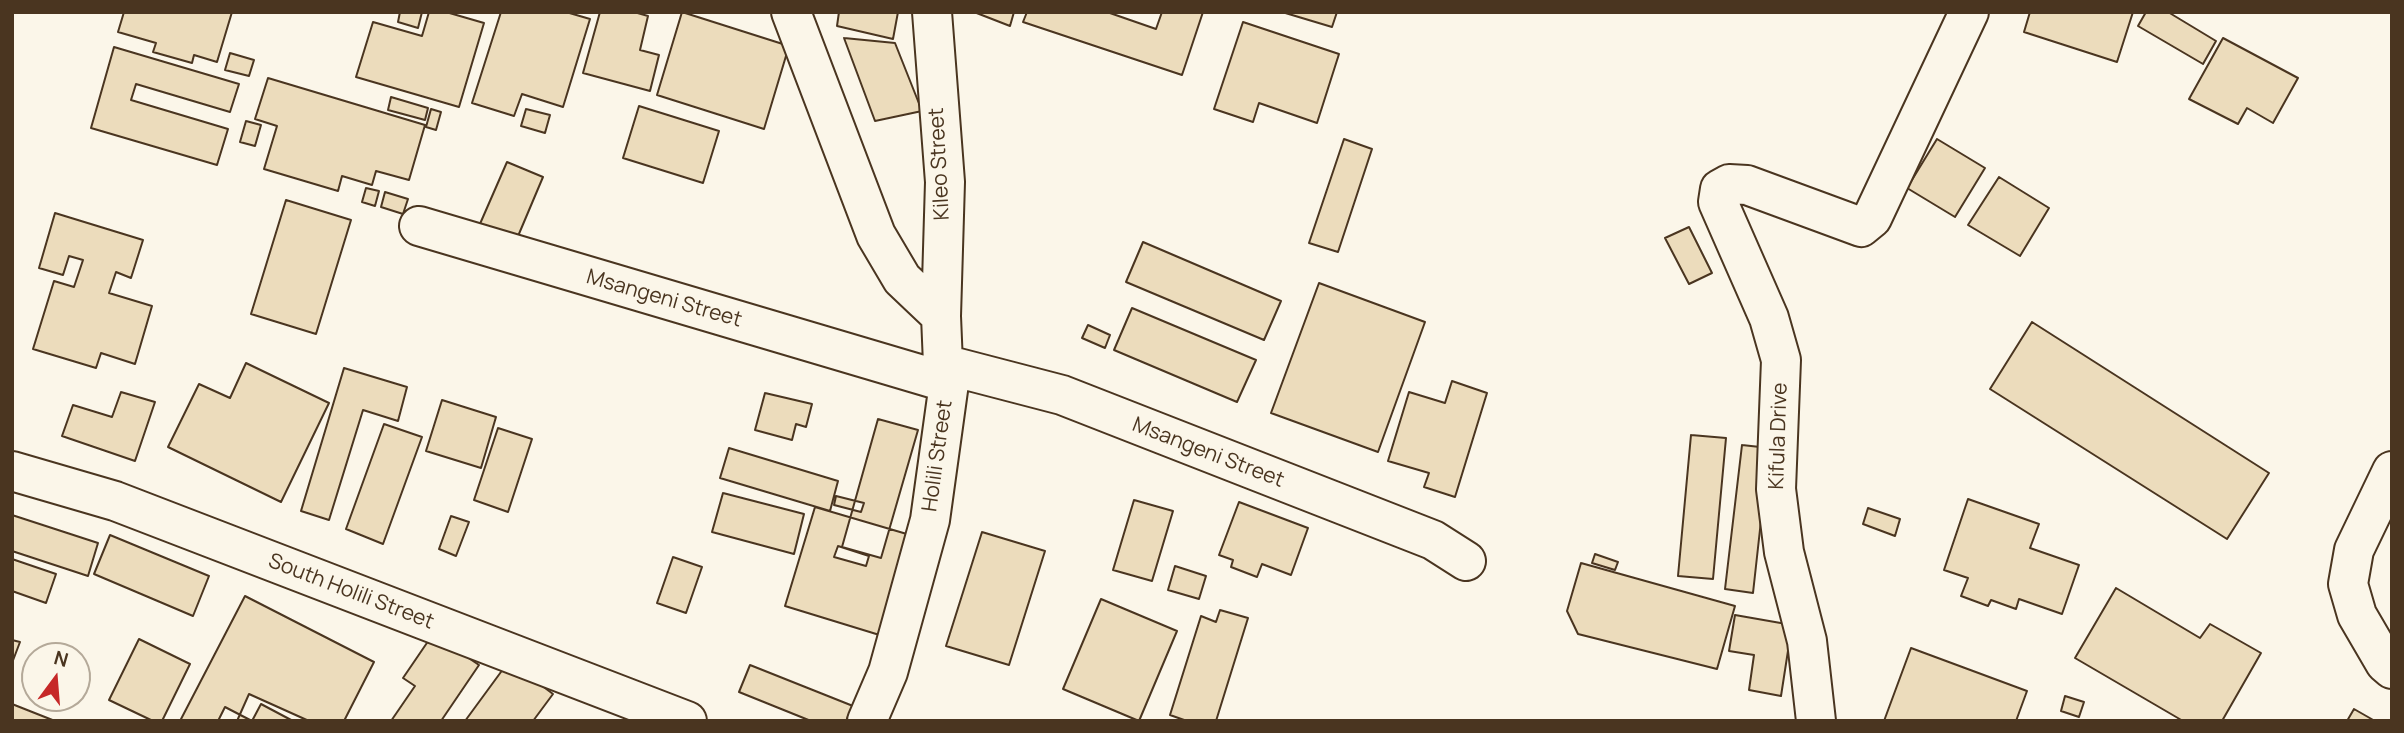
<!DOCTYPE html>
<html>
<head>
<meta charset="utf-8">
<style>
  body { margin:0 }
  #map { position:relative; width:2404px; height:733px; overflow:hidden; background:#fbf6e9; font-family:Manrope,sans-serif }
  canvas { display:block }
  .frame { position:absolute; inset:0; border:14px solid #4a3520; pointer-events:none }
  .north { position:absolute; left:21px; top:642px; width:70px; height:70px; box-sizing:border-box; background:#fbf6e9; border:2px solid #b4a999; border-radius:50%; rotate:16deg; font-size:19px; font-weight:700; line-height:28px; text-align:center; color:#4a3520 }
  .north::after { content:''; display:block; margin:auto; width:24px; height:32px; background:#c62828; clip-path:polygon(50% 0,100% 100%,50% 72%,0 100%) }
</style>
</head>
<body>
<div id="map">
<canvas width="2404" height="733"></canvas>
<div class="frame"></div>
<div class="north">N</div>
</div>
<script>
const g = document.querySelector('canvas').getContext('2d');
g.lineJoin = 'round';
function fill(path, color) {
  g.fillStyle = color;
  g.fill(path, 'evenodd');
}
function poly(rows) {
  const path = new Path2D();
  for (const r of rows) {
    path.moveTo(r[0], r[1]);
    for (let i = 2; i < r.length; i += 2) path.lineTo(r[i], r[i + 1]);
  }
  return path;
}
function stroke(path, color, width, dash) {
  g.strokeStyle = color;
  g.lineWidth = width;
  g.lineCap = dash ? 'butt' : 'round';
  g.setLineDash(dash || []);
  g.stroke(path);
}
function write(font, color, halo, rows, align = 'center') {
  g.font = font + ' Manrope,sans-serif';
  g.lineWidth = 5;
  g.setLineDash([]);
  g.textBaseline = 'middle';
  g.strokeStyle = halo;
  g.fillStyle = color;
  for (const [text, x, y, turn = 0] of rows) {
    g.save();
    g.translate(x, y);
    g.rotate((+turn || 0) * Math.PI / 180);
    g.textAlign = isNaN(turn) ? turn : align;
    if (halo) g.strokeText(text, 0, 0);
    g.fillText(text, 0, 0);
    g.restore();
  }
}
const building = poly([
  [124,12,232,12,217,62,194,55,192,63,153,52,156,43,118,32,124,12],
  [400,12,422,12,418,28,398,22,400,12],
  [429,12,446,12,484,23,459,107,356,77,373,22,422,36,429,12],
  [501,12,566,12,590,19,563,107,522,94,514,116,472,103,501,12],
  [600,12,634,12,648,16,640,50,659,55,650,91,583,73,600,12],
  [682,12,789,46,764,129,657,95,682,12],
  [839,12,898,12,893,39,837,26,839,12],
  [974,12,1014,12,1010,26,974,12],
  [1027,12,1107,12,1156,29,1162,12,1203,12,1182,75,1023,22,1027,12],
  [1282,12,1337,12,1332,27,1282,12],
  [2030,12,2133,12,2117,62,2024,32,2030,12],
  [2146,12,2168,12,2216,41,2203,64,2138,26,2146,12],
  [1243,22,1339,54,1317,123,1259,103,1253,122,1214,109,1243,22],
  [844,38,895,43,922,111,875,121,844,38],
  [2223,38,2298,78,2273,123,2247,108,2238,124,2189,99,2223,38],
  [114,47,239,84,230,112,136,84,131,100,228,129,217,165,91,128,114,47],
  [230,53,254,60,249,76,225,70,230,53],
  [268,78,425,125,409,180,376,171,372,185,342,176,338,191,264,169,277,126,255,119,268,78],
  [391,97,428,108,425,120,388,110,391,97],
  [639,106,719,131,703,183,623,158,639,106],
  [431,109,441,112,436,130,426,127,431,109],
  [526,109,550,115,545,133,521,126,526,109],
  [246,121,261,125,255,146,240,142,246,121],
  [1344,139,1372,149,1338,252,1309,243,1344,139],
  [1937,139,1985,168,1955,217,1907,188,1937,139],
  [507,162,543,177,513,248,476,233,507,162],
  [1999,177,2049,208,2020,256,1968,225,1999,177],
  [366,188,379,191,375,206,362,202,366,188],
  [385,192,408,199,403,214,381,207,385,192],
  [286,200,351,220,316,334,251,314,286,200],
  [55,213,143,240,131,278,116,272,109,293,152,306,135,364,101,353,96,368,33,349,54,281,74,287,83,260,69,256,63,275,39,268,55,213],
  [1689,227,1712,273,1689,284,1665,238,1689,227],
  [1143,242,1281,301,1264,340,1126,282,1143,242],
  [1319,283,1425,322,1378,452,1271,413,1319,283],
  [1132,308,1256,360,1237,402,1114,350,1132,308],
  [2032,322,2269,473,2227,539,1990,389,2032,322],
  [1088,325,1110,335,1105,348,1082,338,1088,325],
  [246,363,329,403,281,502,168,447,199,384,230,398,246,363],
  [344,368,407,387,398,421,363,410,329,520,301,511,344,368],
  [1452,381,1487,393,1455,497,1424,487,1429,473,1388,461,1409,392,1445,403,1452,381],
  [121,392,155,402,135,461,62,436,73,405,112,417,121,392],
  [765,393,812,404,806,427,796,424,792,440,755,430,765,393],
  [442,400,496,417,481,468,426,451,442,400],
  [878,419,918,430,881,558,842,547,878,419],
  [384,424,422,437,383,544,346,529,384,424],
  [498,428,532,439,508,512,474,500,498,428],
  [1691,435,1726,438,1713,579,1678,576,1691,435],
  [1742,445,1769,448,1753,593,1725,589,1742,445],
  [729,448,838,481,830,511,720,478,729,448],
  [723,493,804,514,794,554,712,532,723,493],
  [836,496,864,503,861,512,834,505,836,496],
  [1968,499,2039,524,2030,548,2079,565,2062,614,2019,599,2016,609,1991,600,1988,606,1961,596,1968,578,1944,570,1968,499],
  [1134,500,1173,511,1152,581,1113,570,1134,500],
  [1239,502,1308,528,1291,575,1262,564,1257,577,1231,567,1233,560,1219,555,1239,502],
  [815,507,917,537,886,637,785,606,815,507],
  [838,546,869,556,866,566,834,557,838,546],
  [1868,508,1900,519,1895,536,1863,524,1868,508],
  [12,515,98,543,88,576,12,551,12,515],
  [451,516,469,522,456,556,439,549,451,516],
  [982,532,1045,551,1009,665,946,646,982,532],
  [110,535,209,576,193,616,94,574,110,535],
  [1595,554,1618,562,1615,570,1592,563,1595,554],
  [673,557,702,567,686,613,657,603,673,557],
  [12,559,56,574,46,603,12,591,12,559],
  [1581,563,1735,606,1717,669,1578,634,1567,611,1581,563],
  [1175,566,1206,576,1199,599,1168,590,1175,566],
  [2116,588,2200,638,2210,624,2261,653,2222,721,2183,721,2075,658,2116,588],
  [245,596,374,662,344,721,293,721,261,704,252,721,225,707,218,721,180,721,245,596],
  [1101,599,1177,631,1139,721,1063,689,1101,599],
  [1220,610,1248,618,1216,721,1187,721,1170,715,1201,616,1216,622,1220,610],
  [1735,615,1792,625,1781,696,1749,690,1754,655,1729,651,1735,615],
  [433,634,479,665,441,721,391,721,415,686,403,678,433,634],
  [139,639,190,664,162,721,153,721,109,700,139,639],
  [12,640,20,642,12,663,12,640],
  [1911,648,2027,691,2016,721,1884,721,1911,648],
  [509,661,553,694,533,721,465,721,509,661],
  [750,665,853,706,846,721,811,721,739,692,750,665],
  [249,694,309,721,237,721,249,694],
  [2065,696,2084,702,2079,717,2061,711,2065,696],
  [12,704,55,721,12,721,12,704],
  [2354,709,2375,721,2347,721,2354,709]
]);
fill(building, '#ecdcbc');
stroke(building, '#4a3520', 2);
const minor = poly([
  [791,12,876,235,902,279,941,316,943,364,949,383,930,520,888,672,867,721],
  [932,12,945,182,941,316],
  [419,226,949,383],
  [943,364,1062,395,1433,540,1466,561],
  [12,471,115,501,687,721],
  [2392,471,2354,550,2348,584,2357,615,2385,663,2392,669],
  [1816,721,1807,641,1784,552,1776,489,1781,360,1769,318,1718,202,1720,189,1729,184,1747,185,1861,227,1872,218,1969,12]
]);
stroke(minor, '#4a3520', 42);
stroke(minor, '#fbf6e9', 38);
write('21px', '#4a3520', '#fbf6e9', [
  ["Kileo Street",940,164,-93],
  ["Msangeni Street",664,299,16],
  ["Kifula Drive",1779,436,-88],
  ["Msangeni Street",1208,453,21],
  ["Holili Street",938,456,-82],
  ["South Holili Street",351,592,21]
]);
</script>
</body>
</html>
